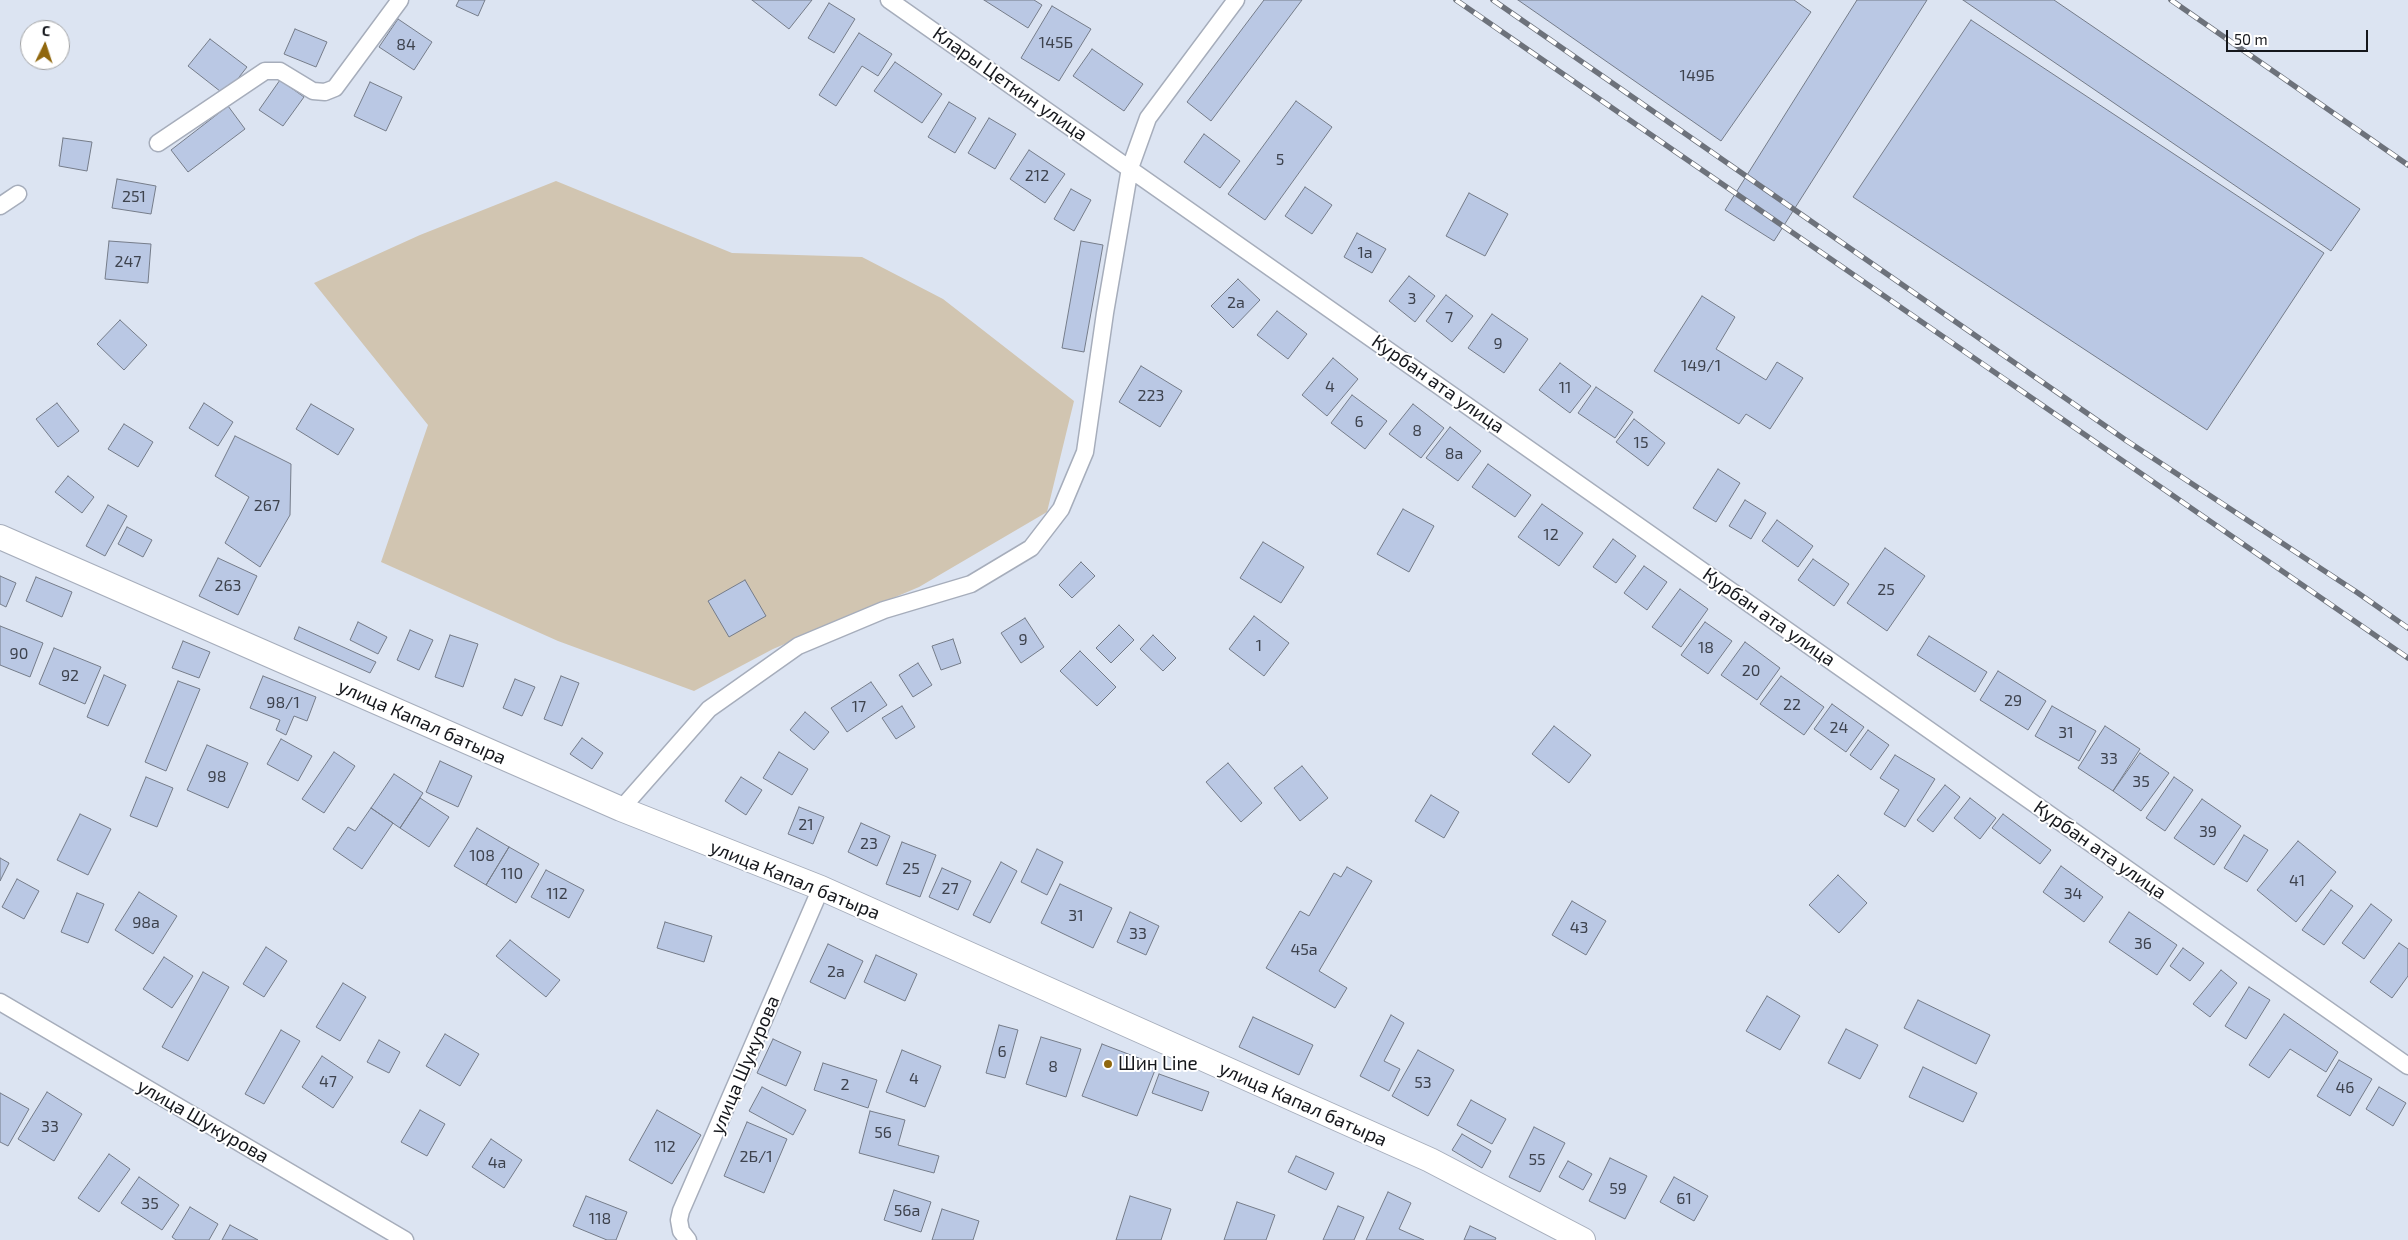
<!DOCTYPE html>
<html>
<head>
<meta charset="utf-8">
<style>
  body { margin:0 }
  #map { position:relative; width:2408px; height:1240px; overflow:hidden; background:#dce4f2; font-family:"Exo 2",sans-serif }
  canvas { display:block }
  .north { position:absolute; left:20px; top:20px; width:50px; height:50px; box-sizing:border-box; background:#fff; border:1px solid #a1a2a4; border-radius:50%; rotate:4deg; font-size:14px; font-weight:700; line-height:20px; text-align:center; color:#15171c }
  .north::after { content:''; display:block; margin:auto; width:18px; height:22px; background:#90670d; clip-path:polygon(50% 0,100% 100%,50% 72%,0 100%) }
  .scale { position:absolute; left:2226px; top:30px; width:142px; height:22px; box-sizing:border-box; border:2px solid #15171c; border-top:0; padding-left:6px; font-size:15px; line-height:18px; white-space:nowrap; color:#15171c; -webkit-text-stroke:4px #fff; paint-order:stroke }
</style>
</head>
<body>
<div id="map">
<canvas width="2408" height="1240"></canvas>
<div class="north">С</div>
<div class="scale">50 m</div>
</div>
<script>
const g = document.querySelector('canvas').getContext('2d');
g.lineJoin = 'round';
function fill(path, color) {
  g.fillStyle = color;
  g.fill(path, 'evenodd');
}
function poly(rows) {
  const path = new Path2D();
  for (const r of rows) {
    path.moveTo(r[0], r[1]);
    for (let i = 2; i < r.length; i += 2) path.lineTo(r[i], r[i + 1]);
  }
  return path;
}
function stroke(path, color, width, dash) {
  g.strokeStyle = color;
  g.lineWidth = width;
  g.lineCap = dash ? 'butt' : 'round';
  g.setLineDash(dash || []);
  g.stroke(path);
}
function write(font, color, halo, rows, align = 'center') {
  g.font = font + ' "Exo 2",sans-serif';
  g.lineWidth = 4;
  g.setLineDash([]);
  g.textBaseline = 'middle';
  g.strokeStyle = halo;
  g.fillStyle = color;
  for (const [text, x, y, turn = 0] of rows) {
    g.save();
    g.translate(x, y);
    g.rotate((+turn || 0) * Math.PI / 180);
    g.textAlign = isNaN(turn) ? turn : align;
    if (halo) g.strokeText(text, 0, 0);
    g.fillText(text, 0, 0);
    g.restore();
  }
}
fill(poly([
  [556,181,732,253,862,257,943,299,1074,401,1047,512,919,587,773,649,694,691,558,641,381,562,428,425,314,283,420,235]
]), '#d1c5b1');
const building = poly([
  [459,0,485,0,478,16,456,6,459,0],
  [752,0,812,0,789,29,752,0],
  [984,0,1034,0,1042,5,1028,28,984,0],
  [1264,0,1302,0,1211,121,1187,102,1264,0],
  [1518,0,1794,0,1811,12,1721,141,1518,0],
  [1857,0,1927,0,1774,241,1725,210,1857,0],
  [1963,0,2054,0,2360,209,2331,251,1963,0],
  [829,3,855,19,834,53,808,38,829,3],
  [1052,6,1091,29,1059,81,1021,58,1052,6],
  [398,19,432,42,414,70,379,47,398,19],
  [1971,20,2324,253,2207,430,1853,197,1971,20],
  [295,29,327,42,316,67,284,54,295,29],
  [859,33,892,54,878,76,862,66,836,106,819,95,859,33],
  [210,39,247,67,225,95,188,66,210,39],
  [1092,49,1143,84,1124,111,1073,76,1092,49],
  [895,62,942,94,922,123,874,91,895,62],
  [280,80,304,97,283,126,259,110,280,80],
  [370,82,402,97,386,131,354,116,370,82],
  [1296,101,1332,127,1265,220,1228,194,1296,101],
  [949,102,976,118,955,153,928,137,949,102],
  [228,106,245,129,188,172,171,150,228,106],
  [989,118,1016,134,995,169,968,153,989,118],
  [1204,134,1240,161,1220,188,1184,162,1204,134],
  [63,138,92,142,87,171,59,166,63,138],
  [1029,150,1065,174,1045,203,1010,179,1029,150],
  [117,179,156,186,151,214,112,208,117,179],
  [1305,187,1332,205,1312,234,1285,216,1305,187],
  [1071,189,1091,200,1074,231,1054,219,1071,189],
  [1469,193,1508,214,1485,256,1446,236,1469,193],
  [1357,233,1386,249,1372,273,1344,257,1357,233],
  [109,241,151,244,148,283,105,279,109,241],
  [1081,241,1103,245,1084,352,1062,348,1081,241],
  [1409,276,1435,296,1415,322,1389,301,1409,276],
  [1238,279,1260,300,1233,328,1211,306,1238,279],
  [1446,295,1473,316,1452,342,1426,321,1446,295],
  [1702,296,1735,317,1716,349,1766,380,1777,362,1803,378,1770,429,1746,414,1739,424,1654,371,1702,296],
  [1277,311,1307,334,1288,359,1257,335,1277,311],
  [1492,314,1528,339,1504,373,1468,348,1492,314],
  [120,320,147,345,124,370,97,344,120,320],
  [1333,358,1358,379,1327,416,1302,395,1333,358],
  [1560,363,1591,386,1570,413,1539,390,1560,363],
  [1141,366,1182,391,1160,427,1119,402,1141,366],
  [1596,387,1633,412,1615,438,1578,413,1596,387],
  [1352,395,1387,421,1365,449,1331,423,1352,395],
  [57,403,79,431,58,447,36,419,57,403],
  [204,403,233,422,218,446,189,428,204,403],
  [311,404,354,429,338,455,296,429,311,404],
  [1413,404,1444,428,1421,458,1389,434,1413,404],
  [1634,419,1665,443,1648,466,1616,442,1634,419],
  [124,424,153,442,138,467,108,449,124,424],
  [1450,427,1481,451,1458,481,1426,458,1450,427],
  [235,436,291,464,290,515,260,567,225,543,249,497,215,476,235,436],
  [1488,464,1531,495,1515,517,1472,487,1488,464],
  [1718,469,1740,483,1716,522,1693,508,1718,469],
  [68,476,94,497,82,513,55,492,68,476],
  [1745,500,1766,513,1751,539,1729,526,1745,500],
  [1542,504,1583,533,1559,566,1518,537,1542,504],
  [108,505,127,516,105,556,86,546,108,505],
  [1403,509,1434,526,1409,572,1377,554,1403,509],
  [1777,520,1813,546,1798,567,1762,541,1777,520],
  [127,527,152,540,143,557,118,544,127,527],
  [1613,539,1636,556,1616,583,1593,567,1613,539],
  [1263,542,1304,567,1281,603,1240,578,1263,542],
  [1885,548,1925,576,1887,631,1847,603,1885,548],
  [218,558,257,576,238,615,199,596,218,558],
  [1813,559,1849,584,1834,606,1798,580,1813,559],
  [1081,562,1095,576,1072,598,1059,585,1081,562],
  [1644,566,1667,582,1647,610,1624,593,1644,566],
  [0,576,16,583,6,607,0,604,0,576],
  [36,577,72,592,62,617,26,601,36,577],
  [745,580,766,616,729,637,708,601,745,580],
  [1680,589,1708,609,1681,647,1652,627,1680,589],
  [1254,616,1289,643,1264,676,1229,649,1254,616],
  [1025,618,1044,647,1021,663,1001,633,1025,618],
  [358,622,387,637,378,654,350,640,358,622],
  [1705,622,1732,641,1708,674,1681,655,1705,622],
  [1119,625,1134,640,1111,663,1096,648,1119,625],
  [0,626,43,643,30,677,0,665,0,626],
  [299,627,376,662,370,673,294,639,299,627],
  [410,630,433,640,419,670,397,660,410,630],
  [450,635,478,644,463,687,435,677,450,635],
  [1153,635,1176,658,1163,671,1140,649,1153,635],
  [1929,636,1987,672,1975,692,1917,655,1929,636],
  [953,639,961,663,941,670,932,646,953,639],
  [183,641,210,652,199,678,172,668,183,641],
  [1745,642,1780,668,1757,700,1721,675,1745,642],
  [54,648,101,667,85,704,39,684,54,648],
  [1080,651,1116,687,1097,706,1060,671,1080,651],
  [918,663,932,685,913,697,899,675,918,663],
  [1998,671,2046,701,2028,730,1980,700,1998,671],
  [104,675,126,685,108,726,87,717,104,675],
  [263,676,316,697,307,721,294,716,286,735,276,730,280,720,250,708,263,676],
  [561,676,579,683,562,726,544,719,561,676],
  [1781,676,1824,707,1804,735,1760,704,1781,676],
  [515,679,535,687,522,716,503,708,515,679],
  [178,681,200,689,166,771,145,762,178,681],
  [871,682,887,705,847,732,831,708,871,682],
  [1832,704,1864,727,1846,752,1814,729,1832,704],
  [902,706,915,727,896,739,882,718,902,706],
  [2052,706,2096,731,2079,761,2035,736,2052,706],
  [805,712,829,732,814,750,790,730,805,712],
  [1554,726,1591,755,1569,783,1532,754,1554,726],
  [2105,726,2140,749,2113,791,2078,768,2105,726],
  [1868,730,1889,745,1871,770,1850,755,1868,730],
  [582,738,603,753,592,769,570,754,582,738],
  [281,739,312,756,298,781,267,764,281,739],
  [207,745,248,763,228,808,187,790,207,745],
  [334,752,355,766,324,813,302,799,334,752],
  [779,752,808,769,792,795,763,778,779,752],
  [2140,753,2169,773,2141,811,2113,791,2140,753],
  [1895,755,1935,779,1905,827,1884,814,1899,790,1880,778,1895,755],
  [440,761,472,776,458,807,426,792,440,761],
  [1228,763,1262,803,1241,822,1206,782,1228,763],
  [1302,766,1328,798,1300,821,1274,788,1302,766],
  [394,774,423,793,400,828,371,808,394,774],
  [146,777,173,788,157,827,130,816,146,777],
  [741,777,762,790,746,815,725,801,741,777],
  [2174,777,2193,790,2165,831,2146,818,2174,777],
  [1945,785,1960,797,1933,832,1917,820,1945,785],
  [1431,795,1459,812,1444,838,1415,821,1431,795],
  [420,798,449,817,429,847,400,828,420,798],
  [1970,798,1996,818,1980,839,1954,818,1970,798],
  [2202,799,2241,826,2214,865,2174,838,2202,799],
  [799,807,824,817,813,844,788,834,799,807],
  [371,808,393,823,362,869,333,849,348,827,355,831,371,808],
  [80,814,111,829,88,875,57,860,80,814],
  [2003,814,2051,850,2040,864,1992,828,2003,814],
  [861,823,890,836,877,866,848,852,861,823],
  [477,828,509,847,486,885,454,866,477,828],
  [2244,835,2268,850,2247,882,2224,868,2244,835],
  [2298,841,2336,872,2296,922,2257,890,2298,841],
  [902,842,936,855,920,897,886,884,902,842],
  [509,847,539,864,516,903,486,885,509,847],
  [1037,849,1063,862,1047,895,1021,882,1037,849],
  [0,858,9,863,0,881,0,858],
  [1001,862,1017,871,990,923,973,915,1001,862],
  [2061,866,2103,897,2084,922,2043,892,2061,866],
  [1347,867,1372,881,1319,971,1347,988,1335,1008,1266,968,1300,911,1309,916,1334,873,1341,877,1347,867],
  [942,868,971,881,958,910,929,897,942,868],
  [546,870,584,890,569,918,531,897,546,870],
  [1838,875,1867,903,1839,933,1809,905,1838,875],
  [17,879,39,891,24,919,2,907,17,879],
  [1060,884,1112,908,1093,948,1041,923,1060,884],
  [2331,890,2353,906,2324,945,2302,930,2331,890],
  [139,892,177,916,153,954,115,930,139,892],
  [77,893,104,904,88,943,61,932,77,893],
  [1572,901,1606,921,1586,955,1552,935,1572,901],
  [2371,904,2392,920,2364,959,2342,943,2371,904],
  [1130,912,1159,926,1146,955,1117,942,1130,912],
  [2129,912,2177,945,2157,975,2109,942,2129,912],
  [665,922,712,936,704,962,657,948,665,922],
  [510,940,560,980,546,997,496,956,510,940],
  [2399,943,2408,949,2408,976,2392,998,2370,982,2399,943],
  [828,944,863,961,845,999,810,982,828,944],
  [266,947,287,961,264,997,243,984,266,947],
  [2183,948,2204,963,2190,981,2170,966,2183,948],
  [876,955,917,974,905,1001,864,982,876,955],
  [164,957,193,976,172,1008,143,989,164,957],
  [2221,970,2237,983,2210,1017,2193,1004,2221,970],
  [203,972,229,987,188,1061,162,1047,203,972],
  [343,983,366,997,340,1041,316,1027,343,983],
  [2249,987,2270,1000,2246,1039,2225,1026,2249,987],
  [1767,996,1800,1016,1780,1050,1746,1031,1767,996],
  [1918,1000,1990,1035,1976,1064,1904,1028,1918,1000],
  [2284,1014,2338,1052,2326,1072,2290,1049,2269,1078,2249,1065,2284,1014],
  [1391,1015,1404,1023,1384,1061,1400,1069,1389,1091,1360,1076,1391,1015],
  [1253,1017,1313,1045,1299,1075,1239,1047,1253,1017],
  [999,1025,1018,1030,1005,1078,986,1073,999,1025],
  [1846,1029,1878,1045,1860,1079,1828,1063,1846,1029],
  [281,1030,300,1041,264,1104,245,1094,281,1030],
  [445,1034,479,1054,460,1086,426,1066,445,1034],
  [1041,1037,1081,1049,1066,1097,1026,1084,1041,1037],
  [773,1039,801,1052,786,1086,757,1073,773,1039],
  [379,1040,400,1052,389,1073,367,1062,379,1040],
  [1102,1044,1157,1065,1137,1116,1082,1096,1102,1044],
  [902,1050,941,1066,925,1107,886,1092,902,1050],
  [1418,1050,1454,1070,1428,1116,1392,1096,1418,1050],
  [322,1056,353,1077,333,1108,302,1087,322,1056],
  [2339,1060,2372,1079,2350,1116,2317,1096,2339,1060],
  [823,1063,877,1080,868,1108,814,1090,823,1063],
  [1923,1067,1977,1093,1963,1122,1909,1097,1923,1067],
  [1159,1074,1209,1092,1202,1111,1152,1093,1159,1074],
  [762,1087,806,1110,793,1135,749,1111,762,1087],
  [2379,1087,2406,1103,2393,1126,2366,1109,2379,1087],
  [47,1092,82,1114,54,1161,18,1139,47,1092],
  [0,1093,29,1109,8,1146,0,1142,0,1093],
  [1471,1100,1506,1119,1492,1144,1457,1125,1471,1100],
  [420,1110,445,1124,427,1156,401,1142,420,1110],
  [657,1110,701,1135,672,1184,629,1160,657,1110],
  [870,1111,905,1120,898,1145,939,1156,934,1173,859,1153,870,1111],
  [747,1122,787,1139,764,1193,724,1176,747,1122],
  [1534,1127,1565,1143,1540,1192,1509,1177,1534,1127],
  [1462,1134,1491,1151,1482,1168,1452,1150,1462,1134],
  [491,1139,522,1160,504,1188,472,1167,491,1139],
  [109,1154,130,1169,99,1212,78,1198,109,1154],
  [1296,1156,1334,1173,1326,1190,1288,1172,1296,1156],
  [1610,1158,1647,1176,1625,1219,1589,1201,1610,1158],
  [1568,1161,1592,1174,1583,1190,1559,1177,1568,1161],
  [139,1177,179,1205,162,1230,121,1203,139,1177],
  [1674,1177,1708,1196,1694,1221,1660,1202,1674,1177],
  [894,1190,931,1202,921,1232,884,1220,894,1190],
  [1388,1192,1411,1203,1399,1229,1424,1240,1366,1240,1388,1192],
  [586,1196,627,1212,616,1240,607,1240,573,1226,586,1196],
  [1130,1196,1171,1209,1161,1240,1116,1240,1130,1196],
  [1237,1202,1275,1215,1266,1240,1224,1240,1237,1202],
  [1338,1206,1364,1217,1354,1240,1323,1240,1338,1206],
  [190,1207,218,1224,209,1240,176,1240,172,1237,190,1207],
  [942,1209,979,1221,973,1240,932,1240,942,1209],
  [230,1225,258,1240,222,1240,230,1225],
  [1470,1226,1496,1238,1495,1240,1464,1240,1470,1226]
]);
fill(building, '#bac8e4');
stroke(building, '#757c89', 1);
const minor = poly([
  [889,0,2408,1066],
  [158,143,265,71,280,71,313,91,325,92,335,88,400,0],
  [0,206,18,194],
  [621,809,709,709,798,646,884,610,971,584,1031,548,1061,509,1085,452,1105,313,1130,168,1148,118,1236,0],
  [0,1002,405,1240],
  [688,1240,681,1231,679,1220,681,1211,821,888]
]);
const secondary = poly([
  [0,537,621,809,821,888,1430,1160,1583,1240]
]);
stroke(minor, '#a6adbb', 19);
stroke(secondary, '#a6adbb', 26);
stroke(minor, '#fff', 16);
stroke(secondary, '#fff', 24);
const rail = poly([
  [1456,0,2408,658],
  [1493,0,2127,441,2358,593,2408,628],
  [2171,0,2408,165]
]);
stroke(rail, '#6d727b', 5.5);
stroke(rail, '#fff', 4, [11]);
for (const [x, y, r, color] of [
  [1108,1064,5,"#90670d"]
]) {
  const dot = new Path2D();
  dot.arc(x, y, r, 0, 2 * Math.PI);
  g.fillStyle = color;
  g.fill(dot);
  stroke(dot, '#fff', 2);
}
write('16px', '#3e434e', null, [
  ["145Б",1056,43],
  ["84",406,45],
  ["149Б",1697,76],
  ["5",1280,160],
  ["212",1037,176],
  ["251",134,197],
  ["1а",1365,253],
  ["247",128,262],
  ["3",1412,299],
  ["2а",1236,303],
  ["7",1449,318],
  ["9",1498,344],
  ["149/1",1701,366],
  ["4",1330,387],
  ["11",1565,388],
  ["223",1151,396],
  ["6",1359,422],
  ["8",1417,431],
  ["15",1641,443],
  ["8а",1454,454],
  ["267",267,506],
  ["12",1551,535],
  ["263",228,586],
  ["25",1886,590],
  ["9",1023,640],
  ["1",1259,646],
  ["18",1706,648],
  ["90",19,654],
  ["20",1751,671],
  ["92",70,676],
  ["29",2013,701],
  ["98/1",283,703],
  ["22",1792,705],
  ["17",859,707],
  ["24",1839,728],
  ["31",2066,733],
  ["33",2109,759],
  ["98",217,777],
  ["35",2141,782],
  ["21",806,825],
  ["39",2208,832],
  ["23",869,844],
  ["108",482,856],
  ["25",911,869],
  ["110",512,874],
  ["41",2297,881],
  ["27",950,889],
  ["112",557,894],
  ["34",2073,894],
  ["31",1076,916],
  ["98а",146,923],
  ["43",1579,928],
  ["33",1138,934],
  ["36",2143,944],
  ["45а",1304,950],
  ["2а",836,972],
  ["6",1002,1052],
  ["8",1053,1067],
  ["4",914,1079],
  ["47",328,1082],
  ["53",1423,1083],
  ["2",845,1085],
  ["46",2345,1088],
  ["33",50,1127],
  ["56",883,1133],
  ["112",665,1147],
  ["2Б/1",756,1157],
  ["55",1537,1160],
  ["4а",497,1163],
  ["59",1618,1189],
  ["61",1684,1199],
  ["35",150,1204],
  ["56а",907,1211],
  ["118",600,1219]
]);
write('19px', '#15171c', '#fff', [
  ["Клары Цеткин улица",1010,84,35],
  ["Курбан ата улица",1438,384,35],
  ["Курбан ата улица",1769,617,35],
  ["улица Капал батыра",422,722,24],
  ["Курбан ата улица",2100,850,35],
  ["улица Капал батыра",795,880,22],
  ["улица Шукурова",745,1065,-67],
  ["улица Капал батыра",1303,1104,24],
  ["улица Шукурова",203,1121,30]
]);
write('19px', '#15171c', '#fff', [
  ["Шин Line",1118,1064]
], 'left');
</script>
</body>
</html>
